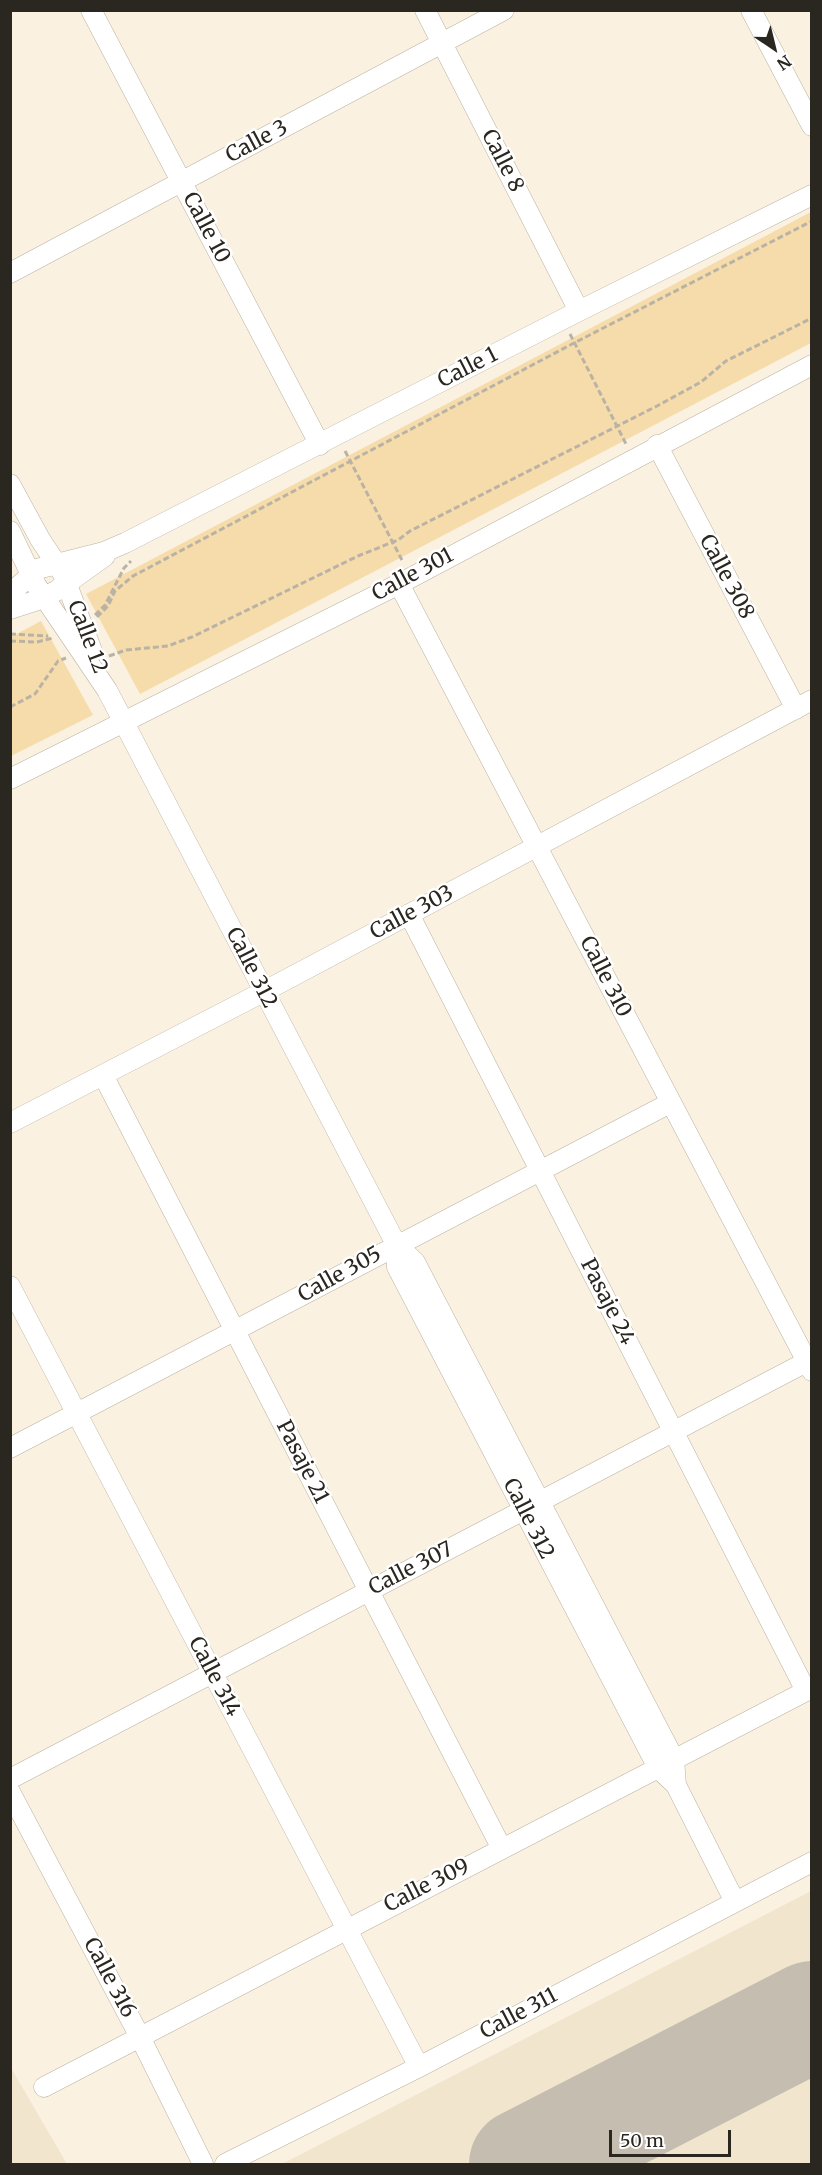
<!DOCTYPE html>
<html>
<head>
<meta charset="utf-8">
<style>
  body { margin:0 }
  #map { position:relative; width:822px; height:2175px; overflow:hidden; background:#faf1e0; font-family:Merriweather,serif }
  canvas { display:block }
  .frame { position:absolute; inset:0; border:12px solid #2a2720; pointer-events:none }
  .north { position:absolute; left:744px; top:18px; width:60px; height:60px; -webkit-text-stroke:4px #fff; paint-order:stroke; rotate:145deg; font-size:16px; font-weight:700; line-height:24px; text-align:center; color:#2a2720 }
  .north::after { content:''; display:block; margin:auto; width:21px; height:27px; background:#2a2720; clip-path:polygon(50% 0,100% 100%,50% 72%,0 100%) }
  .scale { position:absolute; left:609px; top:2130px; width:122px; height:27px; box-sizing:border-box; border:3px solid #2a2720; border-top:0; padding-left:8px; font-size:18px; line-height:21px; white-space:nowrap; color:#2a2720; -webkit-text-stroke:4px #fff; paint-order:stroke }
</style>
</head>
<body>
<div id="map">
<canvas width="822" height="2175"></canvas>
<div class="frame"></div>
<div class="north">N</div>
<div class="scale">50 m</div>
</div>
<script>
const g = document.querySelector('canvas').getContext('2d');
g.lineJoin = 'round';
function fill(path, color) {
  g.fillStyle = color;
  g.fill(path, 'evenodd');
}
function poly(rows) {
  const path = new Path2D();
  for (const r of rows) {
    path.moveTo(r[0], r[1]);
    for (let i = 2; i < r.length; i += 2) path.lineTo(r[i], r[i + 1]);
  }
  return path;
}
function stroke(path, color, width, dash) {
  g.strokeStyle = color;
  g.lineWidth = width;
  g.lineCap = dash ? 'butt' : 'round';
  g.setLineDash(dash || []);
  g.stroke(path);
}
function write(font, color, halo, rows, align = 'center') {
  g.font = font + ' Merriweather,serif';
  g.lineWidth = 5;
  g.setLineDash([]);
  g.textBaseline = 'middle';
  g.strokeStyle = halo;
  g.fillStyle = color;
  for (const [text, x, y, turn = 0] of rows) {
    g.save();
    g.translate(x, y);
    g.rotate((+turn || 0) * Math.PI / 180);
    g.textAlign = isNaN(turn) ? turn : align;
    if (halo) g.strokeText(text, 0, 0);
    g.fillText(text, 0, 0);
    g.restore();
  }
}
fill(poly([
  [811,1891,811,2164,282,2164],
  [10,2068,11,2068,67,2164,11,2164]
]), '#f1e5cd');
fill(poly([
  [811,212,811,343,140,694,86,594],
  [41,621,93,715,11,756,11,637]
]), '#f6dcaa');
stroke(poly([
  [524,2164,812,2016]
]), '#c5beb0', 110);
const minor = poly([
  [91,10,320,445],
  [425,10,579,311],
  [751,10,812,126],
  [10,273,504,10],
  [657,445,796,709],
  [10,484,40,539,63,574,92,651],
  [10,531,36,585,107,690,396,1244,415,1262,674,1759,676,1785],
  [399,584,812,1371],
  [10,594,37,569,104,552,125,543,579,311,812,195],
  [10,609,38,600,56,591,105,556],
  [10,779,399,584,812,365],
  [409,914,806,1691],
  [103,1075,502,1849],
  [10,1123,263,992,812,700],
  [396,1244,397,1267,658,1768,676,1785,734,1900],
  [10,1286,419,2067],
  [10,1448,670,1103],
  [10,1779,812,1359],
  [10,1792,139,2035,203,2164],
  [44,2087,812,1688],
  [225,2164,419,2067,812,1862]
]);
stroke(minor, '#bbb2a2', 21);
stroke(poly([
  [570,334,627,446],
  [345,451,403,562],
  [95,615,105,605,124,568,131,561],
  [97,617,108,606,115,591,133,576,574,343,812,221],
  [10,634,48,636],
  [10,641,37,642,53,638],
  [109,656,126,650,168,646,192,637,358,556,398,540,410,531,657,406,701,382,726,361,812,318],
  [10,707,35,694,58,661,66,658]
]), '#bab3a5', 3, [6, 3]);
stroke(minor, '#fff', 20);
write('21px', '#2a2720', '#fff', [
  ["Calle 3",257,142,-28],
  ["Calle 8",502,161,63],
  ["Calle 10",206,228,62],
  ["Calle 1",468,368,-27],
  ["Calle 301",413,575,-28],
  ["Calle 308",726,577,62],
  ["Calle 12",87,637,69],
  ["Calle 303",412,913,-28],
  ["Calle 312",251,968,63],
  ["Calle 310",605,977,63],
  ["Calle 305",340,1275,-29],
  ["Pasaje 24",607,1302,63],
  ["Pasaje 21",302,1462,63],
  ["Calle 312",528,1519,63],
  ["Calle 307",411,1569,-27],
  ["Calle 314",214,1677,62],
  ["Calle 309",427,1886,-27],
  ["Calle 316",109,1978,62],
  ["Calle 311",519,2014,-28]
]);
</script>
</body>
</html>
